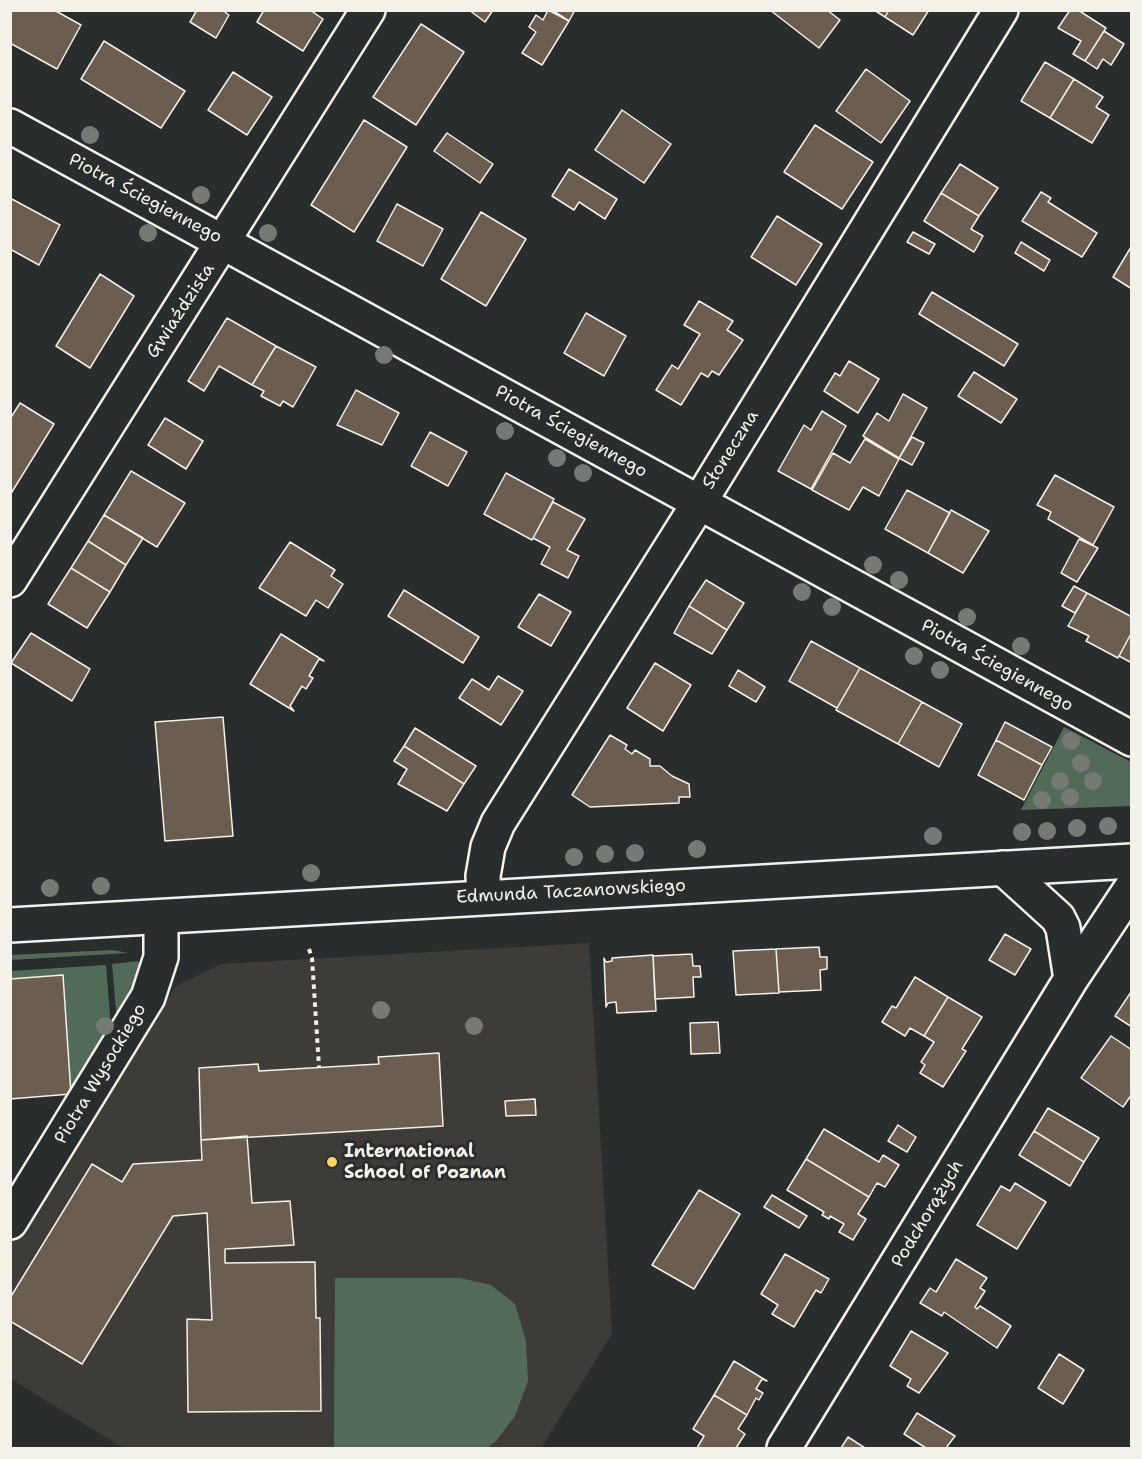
<!DOCTYPE html>
<html>
<head>
<meta charset="utf-8">
<style>
  body { margin:0 }
  #map { position:relative; width:1142px; height:1459px; overflow:hidden; background:#2a2d2e; font-family:"Shantell Sans",sans-serif }
  canvas { display:block }
  .frame { position:absolute; inset:0; border:12px solid #f4f1e8; pointer-events:none }
</style>
</head>
<body>
<div id="map">
<canvas width="1142" height="1459"></canvas>
<div class="frame"></div>
</div>
<script>
const g = document.querySelector('canvas').getContext('2d');
g.lineJoin = 'round';
function fill(path, color) {
  g.fillStyle = color;
  g.fill(path, 'evenodd');
}
function poly(rows) {
  const path = new Path2D();
  for (const r of rows) {
    path.moveTo(r[0], r[1]);
    for (let i = 2; i < r.length; i += 2) path.lineTo(r[i], r[i + 1]);
  }
  return path;
}
function stroke(path, color, width, dash) {
  g.strokeStyle = color;
  g.lineWidth = width;
  g.lineCap = dash ? 'butt' : 'round';
  g.setLineDash(dash || []);
  g.stroke(path);
}
function write(font, color, halo, rows, align = 'center') {
  g.font = font + ' "Shantell Sans",sans-serif';
  g.lineWidth = 6;
  g.setLineDash([]);
  g.textBaseline = 'middle';
  g.strokeStyle = halo;
  g.fillStyle = color;
  for (const [text, x, y, turn = 0] of rows) {
    g.save();
    g.translate(x, y);
    g.rotate((+turn || 0) * Math.PI / 180);
    g.textAlign = isNaN(turn) ? turn : align;
    if (halo) g.strokeText(text, 0, 0);
    g.fillText(text, 0, 0);
    g.restore();
  }
}
fill(poly([
  [589,943,612,1334,541,1448,123,1448,11,1379,10,1246,115,1076,119,1078,176,986,221,964]
]), '#3e3c38');
fill(poly([
  [1064,727,1131,762,1131,806,1021,810],
  [113,950,128,953,11,960,11,955],
  [138,961,145,974,117,1022,112,964],
  [106,965,111,1028,71,1094,63,976,11,979,11,971],
  [335,1278,460,1278,491,1285,515,1304,526,1341,528,1381,515,1416,496,1441,487,1448,334,1448]
]), '#526a58');
const building = poly([
  [10,10,54,10,81,25,57,69,10,43,10,10],
  [197,10,222,10,229,15,216,38,190,22,197,10],
  [264,10,310,10,323,19,303,51,257,22,264,10],
  [469,10,493,10,485,22,469,10],
  [548,10,569,21,542,65,522,53,536,32,529,27,536,15,543,20,548,10],
  [552,10,575,10,569,21,552,10],
  [770,10,827,10,840,20,819,48,770,10],
  [874,10,889,10,885,17,874,10],
  [889,10,929,10,913,35,885,17,889,10],
  [1070,10,1078,10,1106,28,1085,61,1073,54,1081,41,1058,28,1070,10],
  [421,24,464,52,416,125,373,97,421,24],
  [1104,31,1124,44,1111,65,1103,59,1097,69,1085,61,1104,31],
  [104,41,185,91,161,128,81,79,104,41],
  [1045,62,1074,79,1050,118,1021,101,1045,62],
  [866,69,910,101,881,143,836,111,866,69],
  [233,72,272,97,247,135,208,110,233,72],
  [1074,79,1103,97,1096,107,1109,115,1092,143,1050,118,1074,79],
  [622,110,671,144,644,183,595,150,622,110],
  [364,120,407,147,354,232,311,205,364,120],
  [815,125,873,162,842,209,784,172,815,125],
  [447,133,493,164,480,183,434,151,447,133],
  [960,164,998,188,979,216,941,193,960,164],
  [569,169,617,199,605,219,579,202,574,210,552,196,569,169],
  [1041,192,1051,198,1048,202,1097,233,1082,257,1022,221,1041,192],
  [941,193,979,216,971,229,983,236,974,252,924,221,941,193],
  [10,198,60,225,39,265,10,249,10,198],
  [397,204,443,229,423,266,377,241,397,204],
  [481,212,526,239,486,306,441,279,481,212],
  [777,216,822,244,796,285,751,257,777,216],
  [913,232,935,244,929,254,907,242,913,232],
  [1021,242,1050,260,1044,271,1015,253,1021,242],
  [1131,247,1132,247,1132,289,1113,277,1131,247],
  [100,274,134,296,90,368,56,346,100,274],
  [932,292,1018,344,1004,366,919,314,932,292],
  [699,301,733,321,727,330,743,340,719,375,712,371,708,377,701,373,681,405,656,390,672,365,678,369,700,334,684,325,699,301],
  [586,313,626,336,604,376,564,353,586,313],
  [227,318,276,346,252,385,219,366,204,391,188,381,227,318],
  [276,346,316,367,293,407,283,401,280,406,261,396,264,391,252,385,276,346],
  [849,361,879,379,858,413,824,391,835,373,840,376,849,361],
  [974,372,1017,399,1001,423,958,396,974,372],
  [356,390,399,413,382,445,337,425,356,390],
  [903,394,927,408,899,458,863,436,877,413,889,421,903,394],
  [20,403,54,424,10,495,10,419,20,403],
  [822,411,846,426,811,489,778,471,804,425,811,430,822,411],
  [165,418,203,441,186,469,148,445,165,418],
  [430,432,467,452,448,486,411,466,430,432],
  [912,437,924,443,912,465,899,458,912,437],
  [865,439,899,459,879,496,863,487,849,510,812,490,833,453,850,463,865,439],
  [131,471,185,503,157,547,104,515,131,471],
  [506,473,554,499,532,540,484,514,506,473],
  [1055,475,1114,507,1093,545,1048,519,1051,512,1037,505,1055,475],
  [907,490,950,513,928,553,885,529,907,490],
  [553,502,585,519,567,550,579,556,568,578,541,564,550,547,533,538,553,502],
  [951,510,989,531,963,573,928,553,951,510],
  [104,515,143,538,126,565,88,541,104,515],
  [1079,539,1098,548,1077,582,1061,573,1079,539],
  [88,541,126,565,110,592,71,568,88,541],
  [290,542,335,570,331,576,343,584,328,608,316,600,306,616,259,588,290,542],
  [71,568,110,592,87,628,48,604,71,568],
  [706,580,744,603,727,630,689,606,706,580],
  [1074,586,1087,593,1075,613,1062,606,1074,586],
  [404,590,479,637,463,663,388,616,404,590],
  [1087,593,1132,617,1132,632,1118,658,1086,641,1089,636,1068,626,1087,593],
  [539,594,571,612,551,646,518,627,539,594],
  [689,606,727,630,712,654,674,633,689,606],
  [1132,632,1132,663,1119,656,1132,632],
  [31,633,90,669,72,701,11,663,31,633],
  [281,634,324,661,319,659,309,676,313,678,306,689,302,686,290,706,294,711,250,684,281,634],
  [811,641,860,668,837,708,789,681,811,641],
  [655,663,691,685,663,731,627,708,655,663],
  [860,668,922,702,898,744,836,710,860,668],
  [738,670,765,687,756,702,729,686,738,670],
  [498,676,523,691,501,725,459,698,472,679,489,690,498,676],
  [922,702,962,724,939,767,898,744,922,702],
  [223,717,233,836,165,841,155,722,223,717],
  [1005,722,1052,747,1042,765,996,740,1005,722],
  [415,728,476,766,464,784,404,746,415,728],
  [610,735,627,745,625,749,632,754,635,750,650,759,650,766,660,766,672,776,689,784,690,797,679,797,679,803,590,807,572,795,610,735],
  [996,740,1042,765,1024,800,978,775,996,740],
  [404,746,464,784,447,811,398,784,407,769,394,761,404,746],
  [1005,934,1031,949,1015,975,989,960,1005,934],
  [819,947,820,957,827,957,827,969,820,970,821,990,779,992,776,949,819,947],
  [776,949,779,993,736,995,733,951,776,949],
  [692,954,693,966,700,966,701,977,693,977,694,997,655,999,653,956,692,954],
  [653,955,656,1011,617,1013,616,1002,608,1003,606,1007,604,958,606,962,612,961,612,958,653,955],
  [63,975,71,1094,10,1099,10,979,63,975],
  [915,977,948,997,924,1036,910,1028,905,1036,882,1022,892,1006,896,1008,915,977],
  [1131,992,1132,992,1132,1027,1115,1016,1131,992],
  [948,997,982,1017,962,1049,966,1051,943,1087,920,1073,925,1065,921,1062,934,1042,924,1036,948,997],
  [718,1022,720,1053,691,1054,690,1023,718,1022],
  [1111,1036,1132,1050,1132,1094,1123,1107,1081,1078,1111,1036],
  [439,1053,443,1126,201,1140,199,1068,258,1064,259,1071,379,1064,378,1057,439,1053],
  [535,1099,536,1115,506,1116,505,1101,535,1099],
  [1048,1108,1099,1138,1084,1162,1034,1131,1048,1108],
  [898,1125,916,1137,907,1152,888,1141,898,1125],
  [824,1129,879,1162,883,1155,899,1165,885,1187,877,1183,869,1197,806,1159,824,1129],
  [1034,1131,1084,1162,1070,1186,1019,1155,1034,1131],
  [247,1136,252,1203,290,1201,294,1245,225,1249,225,1263,315,1262,316,1318,320,1318,321,1411,188,1412,187,1319,212,1320,207,1213,173,1216,82,1364,10,1321,10,1298,92,1164,122,1182,133,1164,202,1160,201,1140,247,1136],
  [806,1159,869,1197,858,1214,866,1219,853,1240,839,1232,844,1224,830,1216,829,1219,822,1215,824,1212,787,1190,806,1159],
  [1015,1183,1046,1202,1017,1249,977,1225,1001,1186,1010,1191,1015,1183],
  [699,1190,740,1214,694,1289,652,1265,699,1190],
  [772,1195,807,1216,799,1228,764,1207,772,1195],
  [785,1254,829,1279,821,1293,816,1290,794,1327,772,1314,778,1305,761,1294,785,1254],
  [956,1259,987,1278,980,1288,985,1291,975,1307,977,1309,980,1306,1011,1326,997,1348,944,1312,942,1316,920,1303,930,1288,936,1292,956,1259],
  [911,1331,948,1353,919,1393,907,1386,911,1379,890,1366,911,1331],
  [1059,1354,1084,1370,1063,1404,1038,1388,1059,1354],
  [734,1361,767,1381,762,1379,756,1389,763,1393,759,1400,756,1398,747,1415,714,1395,734,1361],
  [714,1395,747,1415,738,1429,745,1434,736,1448,697,1448,704,1436,693,1429,714,1395],
  [917,1413,955,1436,946,1448,926,1448,904,1434,917,1413],
  [848,1437,865,1448,841,1448,848,1437]
]);
fill(building, '#6b5e51');
stroke(building, '#f4f1e8', 1.5);
const street = poly([
  [10,126,1132,739],
  [10,580,368,10],
  [1003,868,1058,918,1063,928,1071,979],
  [484,897,483,876,488,847,498,823,699,503,1001,10],
  [10,1222,148,997,161,957,161,917],
  [784,1448,1071,979,1132,887]
]);
const secondary = poly([
  [10,925,1132,861]
]);
stroke(street, '#f4f1e8', 38);
stroke(secondary, '#f4f1e8', 38);
stroke(poly([
  [309,949,312,958,319,1067]
]), '#f4f1e8', 4, [4.5, 4.5]);
stroke(street, '#2a2d2e', 33);
stroke(secondary, '#2a2d2e', 33);
g.fillStyle = '#757b74';
for (const [x, y] of [
  [90,135],
  [201,195],
  [148,233],
  [268,233],
  [384,355],
  [505,431],
  [557,458],
  [583,473],
  [873,565],
  [899,580],
  [802,592],
  [832,607],
  [967,617],
  [1021,646],
  [914,656],
  [940,670],
  [1071,741],
  [1081,763],
  [1060,781],
  [1093,781],
  [1070,797],
  [1042,800],
  [1108,826],
  [1077,828],
  [1047,831],
  [1022,832],
  [933,836],
  [697,849],
  [635,853],
  [605,854],
  [574,857],
  [311,873],
  [101,886],
  [50,888],
  [381,1010],
  [105,1026],
  [474,1026]
]) {
  g.beginPath();
  g.arc(x, y, 9, 0, 2 * Math.PI);
  g.fill();
}
for (const [x, y, r, color] of [
  [332,1162,6,"#ffd166"]
]) {
  const dot = new Path2D();
  dot.arc(x, y, r, 0, 2 * Math.PI);
  g.fillStyle = color;
  g.fill(dot);
  stroke(dot, '#2a2d2e', 2);
}
write('18px', '#f4f1e8', '#2a2d2e', [
  ["Piotra Ściegiennego",145,199,28],
  ["Gwiaździsta",181,311,-57],
  ["Piotra Ściegiennego",571,432,29],
  ["Słoneczna",731,450,-58],
  ["Piotra Ściegiennego",997,666,29],
  ["Edmunda Taczanowskiego",571,892,-3],
  ["Piotra Wysockiego",101,1074,-59],
  ["Podchorążych",928,1214,-59]
]);
write('bold 18px', '#f4f1e8', '#2a2d2e', [
  ["International",344,1152],
  ["School of Poznan",344,1173]
], 'left');
</script>
</body>
</html>
